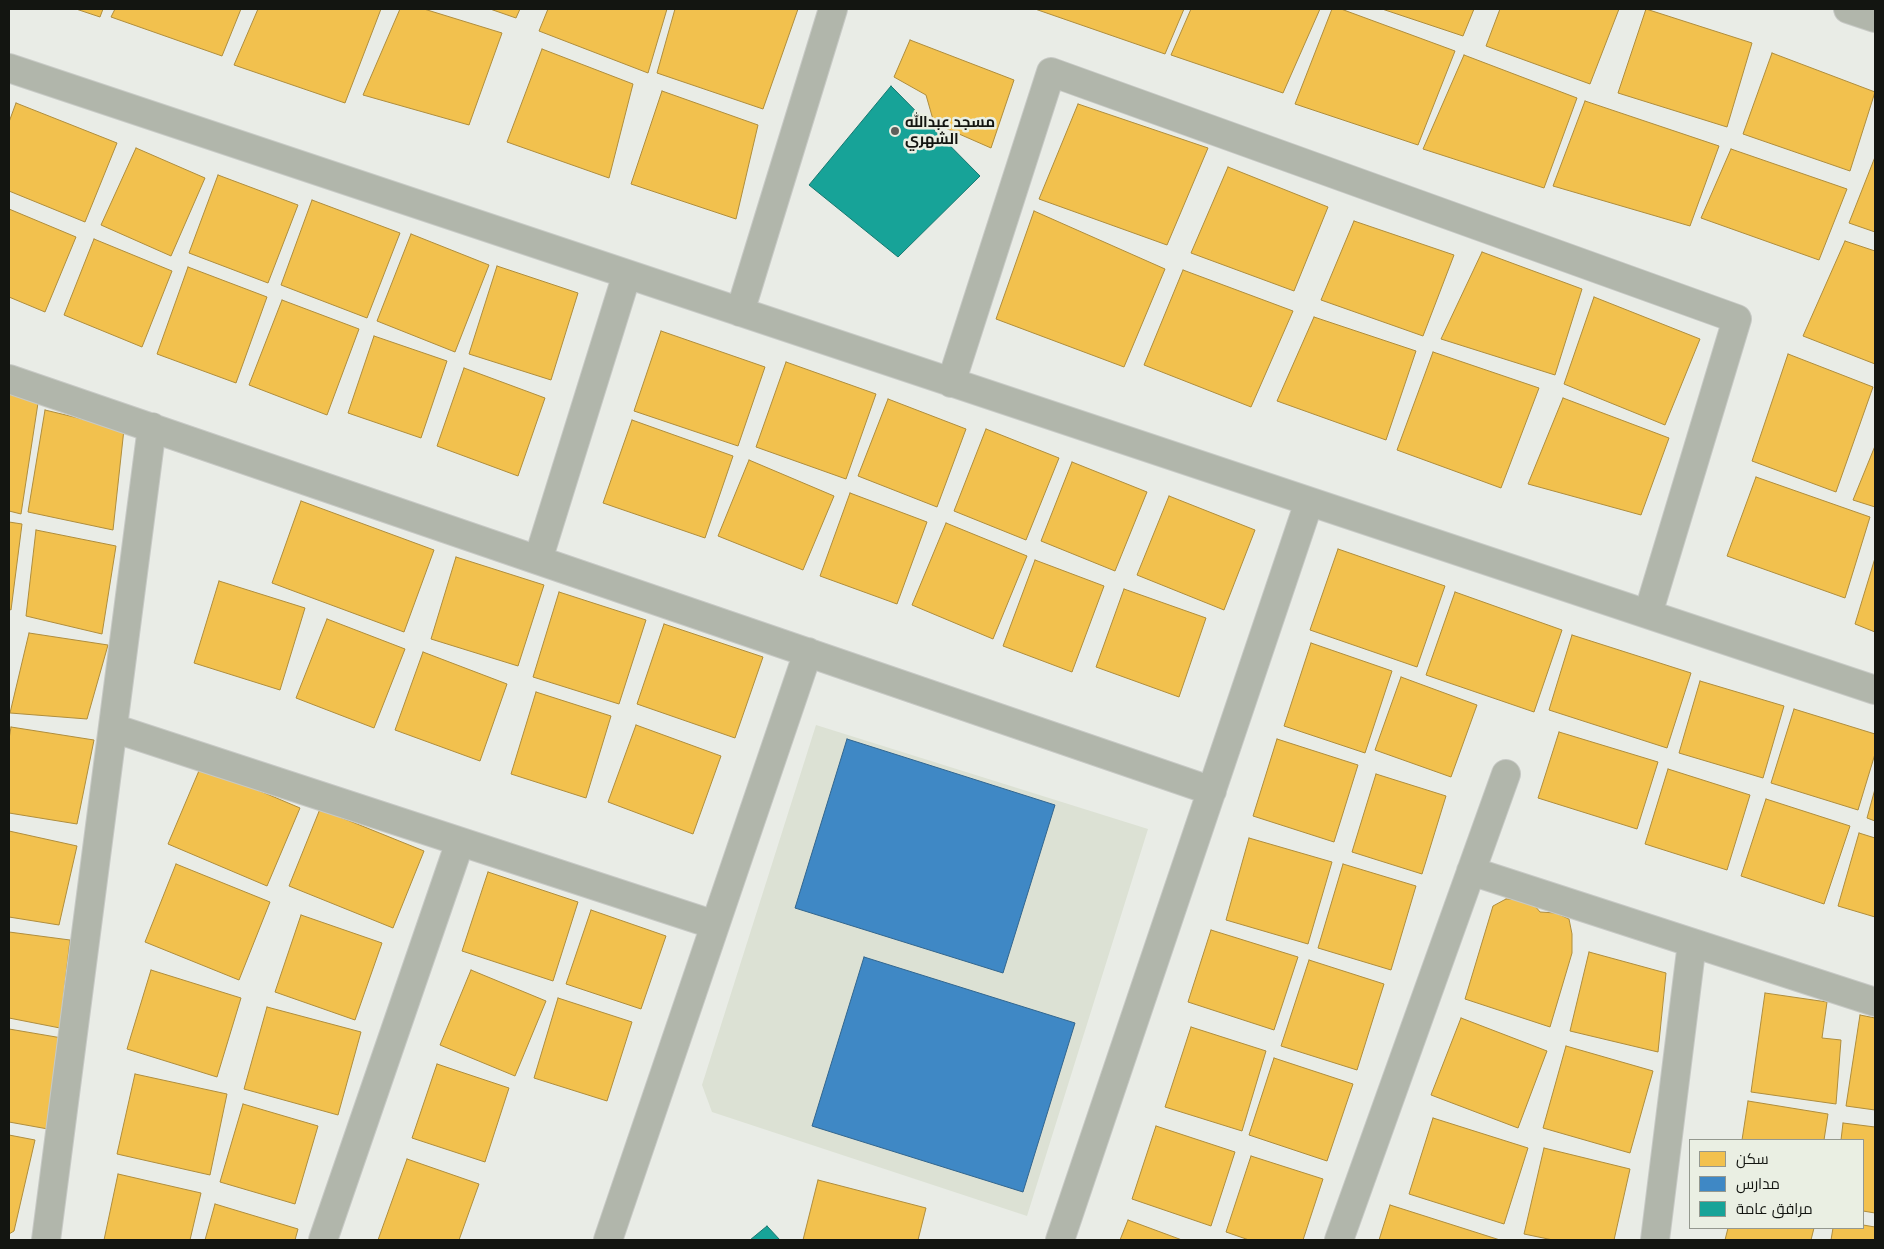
<!DOCTYPE html>
<html>
<head>
<meta charset="utf-8">
<style>
  body { margin:0 }
  #map { position:relative; width:1884px; height:1249px; overflow:hidden; background:#e9ece6; font-family:Inter,Cairo,sans-serif }
  canvas { display:block }
  .frame { position:absolute; inset:0; border:10px solid #131511; pointer-events:none }
  .legend { position:absolute; left:1689px; top:1139px; width:175px; height:90px; box-sizing:border-box; background:#eaefe3; border:1px solid #94988f; margin:0; padding:6px 9px; list-style:none; font-size:15px; color:#131511 }
  .legend li { display:flex; align-items:center; gap:10px; height:25px }
  .legend b { width:25px; border:1px solid #94988f }
</style>
</head>
<body>
<div id="map">
<canvas width="1884" height="1249"></canvas>
<div class="frame"></div>
<ul class="legend">
<li><b style="height:14px;background:#f2c14e"></b>سكن</li>
<li><b style="height:14px;background:#3f88c5"></b>مدارس</li>
<li><b style="height:14px;background:#17a398"></b>مرافق عامة</li>
</ul>
</div>
<script>
const g = document.querySelector('canvas').getContext('2d');
g.lineJoin = 'round';
function fill(path, color) {
  g.fillStyle = color;
  g.fill(path, 'evenodd');
}
function poly(rows) {
  const path = new Path2D();
  for (const r of rows) {
    path.moveTo(r[0], r[1]);
    for (let i = 2; i < r.length; i += 2) path.lineTo(r[i], r[i + 1]);
  }
  return path;
}
function stroke(path, color, width, dash) {
  g.strokeStyle = color;
  g.lineWidth = width;
  g.lineCap = dash ? 'butt' : 'round';
  g.setLineDash(dash || []);
  g.stroke(path);
}
function write(font, color, halo, rows, align = 'center') {
  g.font = font + ' Inter,Cairo,sans-serif';
  g.lineWidth = 5;
  g.setLineDash([]);
  g.textBaseline = 'middle';
  g.strokeStyle = halo;
  g.fillStyle = color;
  for (const [text, x, y, turn = 0] of rows) {
    g.save();
    g.translate(x, y);
    g.rotate((+turn || 0) * Math.PI / 180);
    g.textAlign = isNaN(turn) ? turn : align;
    if (halo) g.strokeText(text, 0, 0);
    g.fillText(text, 0, 0);
    g.restore();
  }
}
fill(poly([
  [816,725,1148,829,1027,1216,712,1112,702,1085]
]), '#dce1d4');
const homes = poly([
  [76,9,103,9,100,17,76,9],
  [115,9,241,9,222,56,111,17,115,9],
  [258,9,381,9,345,103,234,65,258,9],
  [400,9,424,9,502,33,469,125,363,95,400,9],
  [490,9,520,9,516,18,490,9],
  [548,9,667,9,648,73,539,31,548,9],
  [675,9,798,9,763,109,657,73,675,9],
  [1035,9,1184,9,1165,54,1035,9],
  [1191,9,1320,9,1283,93,1171,55,1191,9],
  [1332,9,1341,9,1455,51,1418,145,1295,104,1332,9],
  [1382,9,1474,9,1463,36,1382,9],
  [1500,9,1619,9,1590,84,1486,46,1500,9],
  [1646,9,1752,43,1727,127,1618,93,1646,9],
  [910,40,1014,80,991,148,934,123,926,95,894,77,910,40],
  [542,49,633,84,609,178,507,142,542,49],
  [1772,53,1875,92,1850,171,1743,134,1772,53],
  [1464,55,1577,98,1544,188,1423,149,1464,55],
  [662,91,758,125,736,219,631,184,662,91],
  [1585,101,1719,146,1690,226,1553,186,1585,101],
  [16,103,117,143,85,222,9,191,9,122,16,103],
  [1078,104,1208,148,1167,245,1039,199,1078,104],
  [136,148,205,178,171,256,101,225,136,148],
  [1731,149,1847,189,1819,260,1701,218,1731,149],
  [1875,157,1875,232,1849,223,1875,157],
  [1228,167,1328,207,1294,291,1191,253,1228,167],
  [218,175,298,205,268,283,189,253,218,175],
  [312,200,400,233,367,318,281,285,312,200],
  [9,209,76,237,45,312,9,297,9,209],
  [1034,211,1165,269,1124,367,996,319,1034,211],
  [1354,221,1454,255,1423,336,1321,300,1354,221],
  [411,234,489,265,455,352,377,321,411,234],
  [94,239,172,271,142,347,64,315,94,239],
  [1845,241,1875,251,1875,364,1803,336,1845,241],
  [1482,252,1582,289,1555,375,1441,339,1482,252],
  [497,266,578,293,551,380,469,354,497,266],
  [188,267,267,297,236,383,157,354,188,267],
  [1183,270,1293,311,1251,407,1144,365,1183,270],
  [1594,297,1700,339,1665,425,1564,384,1594,297],
  [282,300,359,329,327,415,249,385,282,300],
  [1314,317,1416,351,1386,440,1277,401,1314,317],
  [661,331,765,367,738,446,634,411,661,331],
  [374,336,447,361,421,438,348,413,374,336],
  [1433,352,1539,388,1501,488,1397,450,1433,352],
  [1788,354,1873,387,1836,492,1752,461,1788,354],
  [786,362,876,394,846,479,756,447,786,362],
  [464,368,545,398,518,476,437,446,464,368],
  [9,394,38,403,21,514,9,511,9,394],
  [1563,398,1669,438,1641,515,1528,484,1563,398],
  [888,399,966,429,937,507,858,476,888,399],
  [45,410,124,429,113,530,28,512,45,410],
  [632,420,733,456,705,538,603,503,632,420],
  [986,429,1059,458,1026,540,954,511,986,429],
  [1875,446,1875,507,1853,500,1875,446],
  [749,460,834,496,803,570,718,536,749,460],
  [1072,462,1147,492,1115,571,1041,541,1072,462],
  [1756,477,1870,517,1845,598,1727,556,1756,477],
  [850,493,927,522,897,604,820,576,850,493],
  [1169,496,1255,530,1224,610,1137,575,1169,496],
  [301,501,434,550,404,632,272,583,301,501],
  [9,522,22,524,11,610,9,609,9,522],
  [946,523,1027,556,993,639,912,605,946,523],
  [36,530,116,546,102,634,26,616,36,530],
  [1338,549,1445,586,1417,667,1310,630,1338,549],
  [456,557,544,585,518,666,431,639,456,557],
  [1875,558,1875,632,1855,624,1875,558],
  [1035,560,1104,586,1072,672,1003,646,1035,560],
  [219,581,305,608,280,690,194,663,219,581],
  [1124,589,1206,618,1179,697,1096,667,1124,589],
  [559,592,646,620,619,704,533,677,559,592],
  [1455,592,1562,630,1534,712,1426,675,1455,592],
  [327,619,405,649,374,728,296,698,327,619],
  [664,624,763,657,735,738,637,704,664,624],
  [29,633,108,645,87,719,10,713,29,633],
  [1572,635,1691,673,1667,748,1549,710,1572,635],
  [1311,643,1392,671,1365,753,1284,726,1311,643],
  [423,652,507,684,480,761,395,730,423,652],
  [1401,677,1477,705,1451,777,1375,750,1401,677],
  [1700,681,1784,706,1763,778,1679,753,1700,681],
  [536,692,611,716,586,798,511,774,536,692],
  [1794,709,1875,734,1875,754,1858,810,1771,783,1794,709],
  [636,725,721,756,693,834,608,802,636,725],
  [11,727,94,740,77,824,9,813,9,739,11,727],
  [1559,732,1658,762,1637,829,1538,798,1559,732],
  [1277,739,1358,765,1334,842,1253,816,1277,739],
  [201,766,300,808,267,886,168,844,201,766],
  [1668,769,1750,795,1727,870,1645,844,1668,769],
  [1376,774,1446,796,1422,874,1352,852,1376,774],
  [1875,789,1875,821,1867,818,1875,789],
  [1766,799,1850,826,1824,904,1741,876,1766,799],
  [320,809,424,851,393,928,289,886,320,809],
  [9,831,77,846,59,925,9,917,9,831],
  [1859,833,1875,838,1875,917,1838,906,1859,833],
  [1249,838,1332,862,1308,944,1226,920,1249,838],
  [176,864,270,902,239,980,145,942,176,864],
  [1343,864,1416,886,1391,970,1318,948,1343,864],
  [488,872,578,902,553,981,462,951,488,872],
  [1506,899,1521,899,1535,906,1540,912,1556,913,1569,919,1572,934,1572,953,1550,1027,1465,999,1493,906,1506,899],
  [591,910,666,936,641,1009,566,984,591,910],
  [301,915,382,943,355,1020,275,992,301,915],
  [1211,930,1298,957,1274,1030,1188,1002,1211,930],
  [9,932,70,940,60,1028,9,1018,9,932],
  [1589,952,1666,973,1658,1052,1570,1031,1589,952],
  [1309,960,1384,984,1357,1070,1281,1046,1309,960],
  [151,970,241,998,217,1077,127,1049,151,970],
  [471,970,546,1001,515,1076,440,1045,471,970],
  [1765,993,1827,1002,1822,1038,1841,1040,1836,1104,1751,1092,1765,993],
  [558,998,632,1022,607,1101,534,1078,558,998],
  [267,1007,361,1032,338,1115,244,1089,267,1007],
  [1860,1015,1875,1018,1875,1110,1846,1106,1860,1015],
  [1461,1018,1547,1051,1518,1128,1431,1095,1461,1018],
  [1191,1027,1266,1051,1242,1131,1165,1107,1191,1027],
  [9,1029,62,1038,48,1129,9,1122,9,1029],
  [1566,1046,1653,1071,1630,1153,1543,1128,1566,1046],
  [1274,1058,1353,1084,1327,1161,1249,1135,1274,1058],
  [437,1064,509,1088,485,1162,412,1138,437,1064],
  [135,1074,227,1094,210,1175,117,1154,135,1074],
  [1748,1101,1828,1114,1824,1140,1742,1140,1748,1101],
  [243,1104,318,1126,295,1204,220,1182,243,1104],
  [1433,1118,1528,1148,1504,1224,1409,1194,1433,1118],
  [1843,1123,1875,1127,1875,1213,1863,1211,1863,1140,1841,1140,1843,1123],
  [1156,1126,1235,1152,1211,1226,1132,1199,1156,1126],
  [9,1135,35,1140,14,1231,9,1234,9,1135],
  [1544,1148,1630,1169,1614,1240,1553,1240,1524,1234,1544,1148],
  [1251,1156,1323,1179,1303,1240,1249,1240,1226,1232,1251,1156],
  [407,1159,479,1184,459,1240,378,1240,407,1159],
  [118,1174,201,1193,190,1240,104,1240,118,1174],
  [818,1180,926,1208,918,1240,803,1240,818,1180],
  [215,1204,298,1229,295,1240,205,1240,215,1204],
  [1390,1205,1500,1240,1379,1240,1390,1205],
  [1128,1220,1182,1240,1120,1240,1128,1220],
  [1863,1225,1875,1227,1875,1240,1831,1240,1833,1228,1863,1228,1863,1225],
  [1728,1228,1814,1228,1811,1240,1725,1240,1728,1228]
]);
fill(homes, '#f2c14e');
stroke(homes, '#af8d3c', 1);
const schools = poly([
  [847,739,1055,805,1003,973,795,908,847,739],
  [864,957,1075,1023,1023,1192,812,1126,864,957]
]);
fill(schools, '#3f88c5');
stroke(schools, '#32668f', 1);
const public = poly([
  [891,86,980,176,898,257,809,185,891,86],
  [767,1226,780,1240,750,1240,767,1226]
]);
fill(public, '#17a398');
stroke(public, '#167870', 1);
const street = poly([
  [1848,9,1875,18],
  [9,68,1875,690],
  [740,312,833,9],
  [9,379,1212,791],
  [951,383,1051,72,1737,319,1648,614],
  [538,560,627,274],
  [113,728,715,925],
  [1471,871,1875,1002],
  [46,1240,152,427],
  [323,1240,460,842],
  [608,1240,808,652],
  [1060,1240,1309,502],
  [1339,1240,1506,774],
  [1655,1240,1692,943]
]);
stroke(street, '#c7c9c5', 30);
stroke(street, '#b1b6ab', 28);
for (const [x, y, r, color] of [
  [895,131,5,"#5e605c"]
]) {
  const dot = new Path2D();
  dot.arc(x, y, r, 0, 2 * Math.PI);
  g.fillStyle = color;
  g.fill(dot);
  stroke(dot, '#eaefe3', 2);
}
write('bold 15px', '#131511', '#eaefe3', [
  ["مسجد عبدالله",905,122],
  ["الشهري",905,139]
], 'left');
</script>
</body>
</html>
